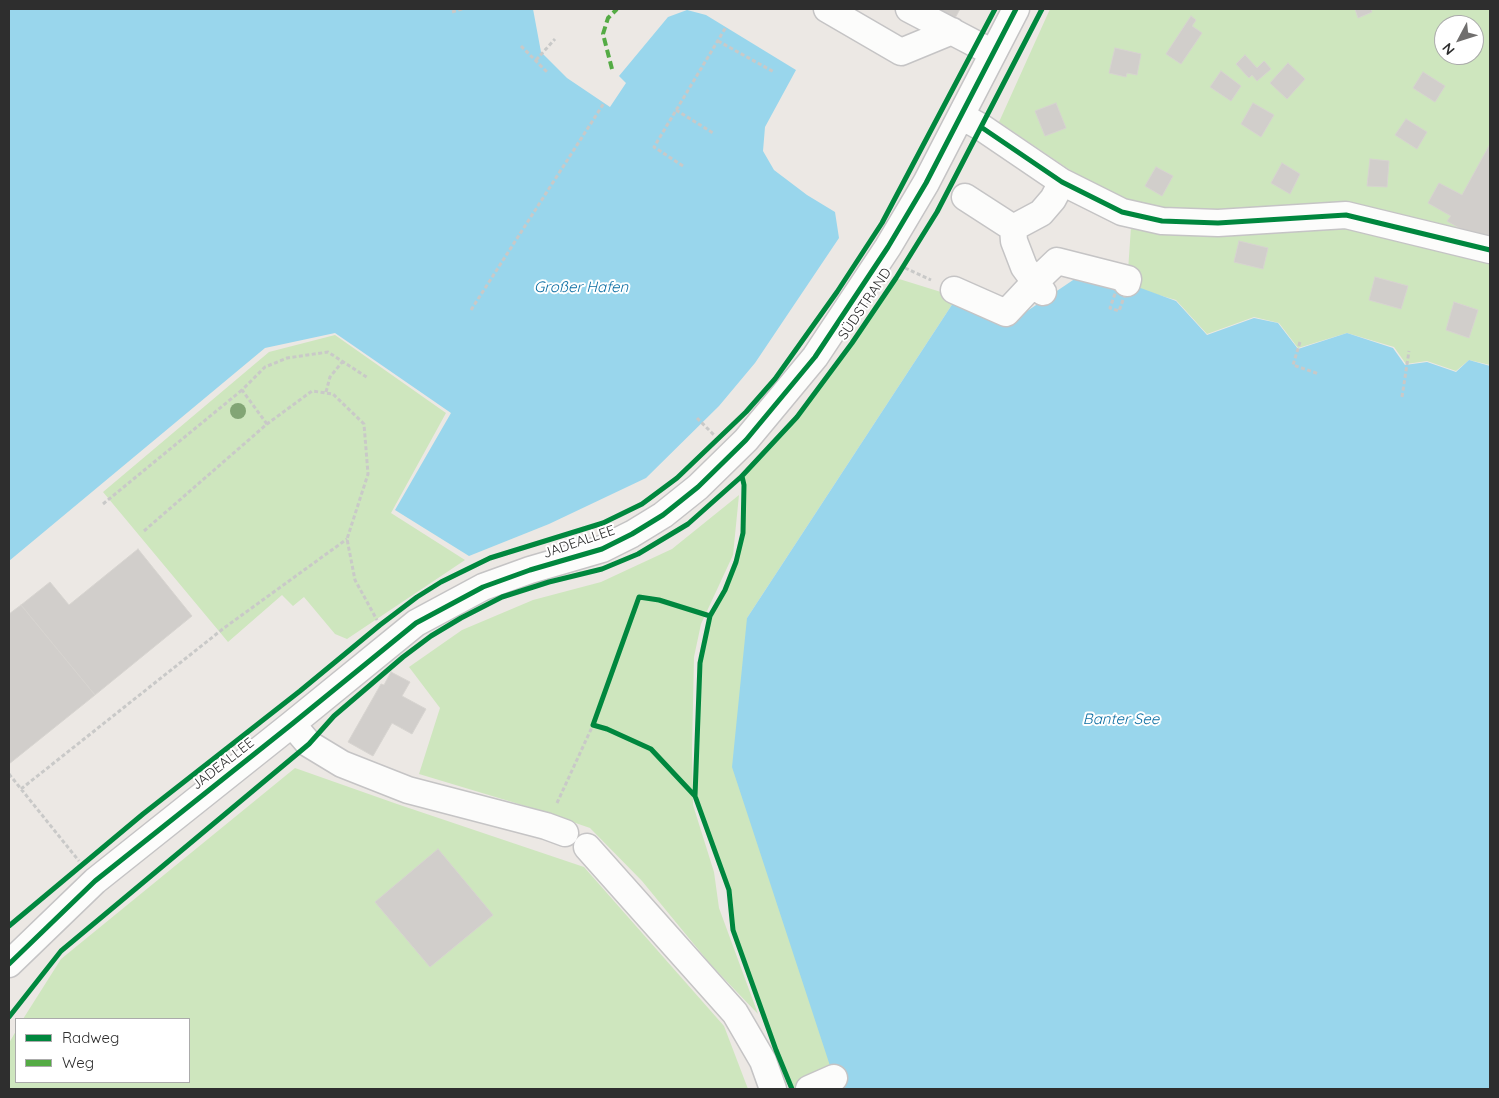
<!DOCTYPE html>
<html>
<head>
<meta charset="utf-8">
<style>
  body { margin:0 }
  #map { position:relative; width:1499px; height:1098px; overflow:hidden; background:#ece8e4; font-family:Quicksand,sans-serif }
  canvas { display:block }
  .frame { position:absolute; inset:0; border:10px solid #2e2e2e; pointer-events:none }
  .legend { position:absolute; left:15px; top:1018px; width:175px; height:65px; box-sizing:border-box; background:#fff; border:1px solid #ababab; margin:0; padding:6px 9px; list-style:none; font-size:15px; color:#2e2e2e }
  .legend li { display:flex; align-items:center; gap:10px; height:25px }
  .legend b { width:25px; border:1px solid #ababab }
  .north { position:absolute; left:1434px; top:15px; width:50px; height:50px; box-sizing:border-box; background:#fff; border:1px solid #ababab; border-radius:50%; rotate:230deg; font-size:14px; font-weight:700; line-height:20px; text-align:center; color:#2e2e2e }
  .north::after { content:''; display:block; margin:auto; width:18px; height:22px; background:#706f6e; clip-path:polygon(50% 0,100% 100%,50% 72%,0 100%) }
</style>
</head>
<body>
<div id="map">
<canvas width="1499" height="1098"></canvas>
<div class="frame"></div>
<ul class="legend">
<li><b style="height:6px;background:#00873e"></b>Radweg</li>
<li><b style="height:6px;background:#54ab44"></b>Weg</li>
</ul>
<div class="north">N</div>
</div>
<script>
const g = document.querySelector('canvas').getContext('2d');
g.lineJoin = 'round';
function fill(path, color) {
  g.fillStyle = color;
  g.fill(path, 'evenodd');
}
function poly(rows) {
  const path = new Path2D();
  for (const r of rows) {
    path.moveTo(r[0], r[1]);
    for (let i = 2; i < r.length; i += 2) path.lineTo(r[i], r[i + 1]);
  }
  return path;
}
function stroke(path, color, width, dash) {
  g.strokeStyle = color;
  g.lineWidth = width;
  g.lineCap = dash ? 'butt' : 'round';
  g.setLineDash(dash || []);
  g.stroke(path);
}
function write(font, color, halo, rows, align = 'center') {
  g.font = font + ' Quicksand,sans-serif';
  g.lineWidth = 4;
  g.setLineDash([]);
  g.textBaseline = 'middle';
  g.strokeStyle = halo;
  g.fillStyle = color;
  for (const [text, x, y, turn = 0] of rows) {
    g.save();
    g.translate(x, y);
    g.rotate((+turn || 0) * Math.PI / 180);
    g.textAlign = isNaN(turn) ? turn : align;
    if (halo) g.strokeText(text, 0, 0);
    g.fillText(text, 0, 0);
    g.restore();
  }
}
fill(poly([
  [1050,9,1490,9,1490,365,1469,360,1456,371,1427,361,1406,364,1394,347,1347,333,1298,348,1279,323,1254,317,1207,334,1176,300,1127,286,1132,212,999,122],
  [1444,25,1474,25,1474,55,1444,55],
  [896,278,957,297,747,618,840,1089,792,1089,776,1050,733,930,729,890,695,796,700,663,710,616,725,590,736,562,743,533,744,485,742,476,797,417,852,343],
  [335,335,446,413,391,513,465,560,347,639,335,634,304,597,293,606,282,595,228,642,103,492,269,352],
  [739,495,733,555,701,624,694,657,692,750,693,805,714,872,719,908,758,1014,711,965,642,881,590,828,532,808,419,774,440,708,409,667,462,630,533,600,601,582,672,549],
  [295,768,397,804,584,867,724,1026,748,1089,9,1089,9,1043,16,1031,16,1082,189,1082,189,1019,23,1019,61,959]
]), '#cee6be');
fill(poly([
  [9,9,533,9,541,52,567,78,610,107,626,83,619,76,668,17,687,10,706,15,796,70,765,127,763,151,774,170,807,195,835,212,839,238,755,363,719,406,646,478,549,524,469,556,395,510,451,413,335,333,265,348,9,561],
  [1082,274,1127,283,1176,301,1207,335,1254,318,1278,323,1298,349,1347,333,1393,348,1405,365,1427,362,1456,372,1469,360,1490,366,1490,1089,840,1089,834,1078,732,767,747,618,957,297,1008,324]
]), '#99d6ec');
const building = poly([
  [934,9,960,9,954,20,934,9],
  [1355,9,1371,9,1372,12,1358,18,1355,9],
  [1191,16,1196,20,1192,26,1202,33,1181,64,1166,54,1191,16],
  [1115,48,1141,54,1137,75,1127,73,1126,77,1109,73,1115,48],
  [1245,55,1257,68,1264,61,1271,69,1257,81,1252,75,1249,78,1236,64,1245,55],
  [1456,55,1474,55,1468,63,1456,55],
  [1288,63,1305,79,1287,99,1270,83,1288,63],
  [1221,71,1241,86,1231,101,1210,87,1221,71],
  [1423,72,1445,86,1435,102,1413,88,1423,72],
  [1056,103,1066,128,1045,136,1035,111,1056,103],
  [1253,103,1274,115,1261,137,1241,124,1253,103],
  [1406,119,1427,132,1417,149,1395,135,1406,119],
  [1490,144,1490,241,1475,232,1473,236,1447,221,1451,216,1428,203,1439,183,1462,195,1490,144],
  [1370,159,1389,161,1387,187,1367,186,1370,159],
  [1282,163,1300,174,1290,194,1271,183,1282,163],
  [1156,167,1173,176,1162,196,1145,186,1156,167],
  [1239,241,1268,248,1263,269,1234,262,1239,241],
  [1375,277,1408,286,1401,309,1369,300,1375,277],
  [1454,302,1478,310,1469,338,1446,330,1454,302],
  [138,549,192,616,95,695,21,605,50,582,69,605,138,549],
  [21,605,95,695,9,764,9,614,21,605],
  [391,672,410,682,402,696,426,709,412,734,392,723,373,756,348,742,381,684,384,685,391,672],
  [438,849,493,915,430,967,375,902,438,849]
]);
fill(building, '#d1cecb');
stroke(building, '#d7d4d0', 1);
const minor = poly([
  [827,9,901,52,952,31],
  [909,9,993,53],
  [961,116,981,127,1062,182,1122,212,1162,221,1218,223,1346,215,1490,250],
  [965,197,1013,228,1041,213,1053,199,1062,182],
  [954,290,1006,313,1035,282,1024,267,1014,241,1013,228],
  [1043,292,1035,282,1057,261,1128,279,1127,283],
  [292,724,309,744,342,764,408,790,546,826,565,833],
  [587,847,735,1013,763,1061,773,1089],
  [9,964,95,881,292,724,416,623,483,587,530,570,602,549,632,534,663,515,698,487,746,440,815,357,888,247,926,183,1016,9],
  [809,1089,834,1078]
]);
stroke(minor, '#c5c4c5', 29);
stroke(poly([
  [452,12,462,9],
  [718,41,774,72],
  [521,46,548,73],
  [536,60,555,39],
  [676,110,713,133],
  [683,166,654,147,726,27],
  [905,268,931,280],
  [1119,282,1127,283,1128,286,1119,311,1110,308,1119,282],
  [471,310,604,103],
  [1300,342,1293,365,1319,374],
  [326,392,330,377,343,361],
  [1402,397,1409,351],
  [697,418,714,435],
  [267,424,242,390,265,367,287,358,328,352,368,378],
  [103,504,242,390],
  [144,531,267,424,312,391,333,394,364,424,368,474,347,539,355,580,377,620],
  [9,774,79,861],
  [21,789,224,628,347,539],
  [557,803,593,725]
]), '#c9c9c8', 3, [4, 2.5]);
stroke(minor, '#fcfcfb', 26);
stroke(poly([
  [612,69,603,34,608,18,617,9]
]), '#54ab44', 4, [8, 4]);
stroke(poly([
  [981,127,1062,182,1122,212,1162,221,1218,223,1346,215,1490,250],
  [742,476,744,485,743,533,736,562,725,590,710,616,700,663,695,796,729,890,733,930,776,1050,792,1089],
  [695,796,651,749,607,729,593,725,639,597,659,600,710,616],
  [9,926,143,814,300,691,380,625,417,597,441,582,490,558,603,523,642,504,677,478,746,412,775,379,837,292,882,223,995,9],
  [9,964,95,881,292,724,416,623,483,587,530,570,602,549,632,534,663,515,698,487,746,440,815,357,888,247,926,183,1016,9],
  [9,1017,61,951,309,744,334,716,403,657,431,636,461,618,502,597,549,582,602,569,638,554,688,524,742,476,797,417,852,343,896,278,937,212,1042,9]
]), '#00873e', 5);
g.fillStyle = '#82a575';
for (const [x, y] of [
  [238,411]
]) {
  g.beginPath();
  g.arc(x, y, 8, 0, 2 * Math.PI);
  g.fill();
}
write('14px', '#2e2e2e', '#fff', [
  ["SÜDSTRAND",865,304,-56],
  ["JADEALLEE",579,542,-19],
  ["JADEALLEE",223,764,-38]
]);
write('italic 15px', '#0d6fa3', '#fff', [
  ["Großer Hafen",581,287],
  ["Banter See",1121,719]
]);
</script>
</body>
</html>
